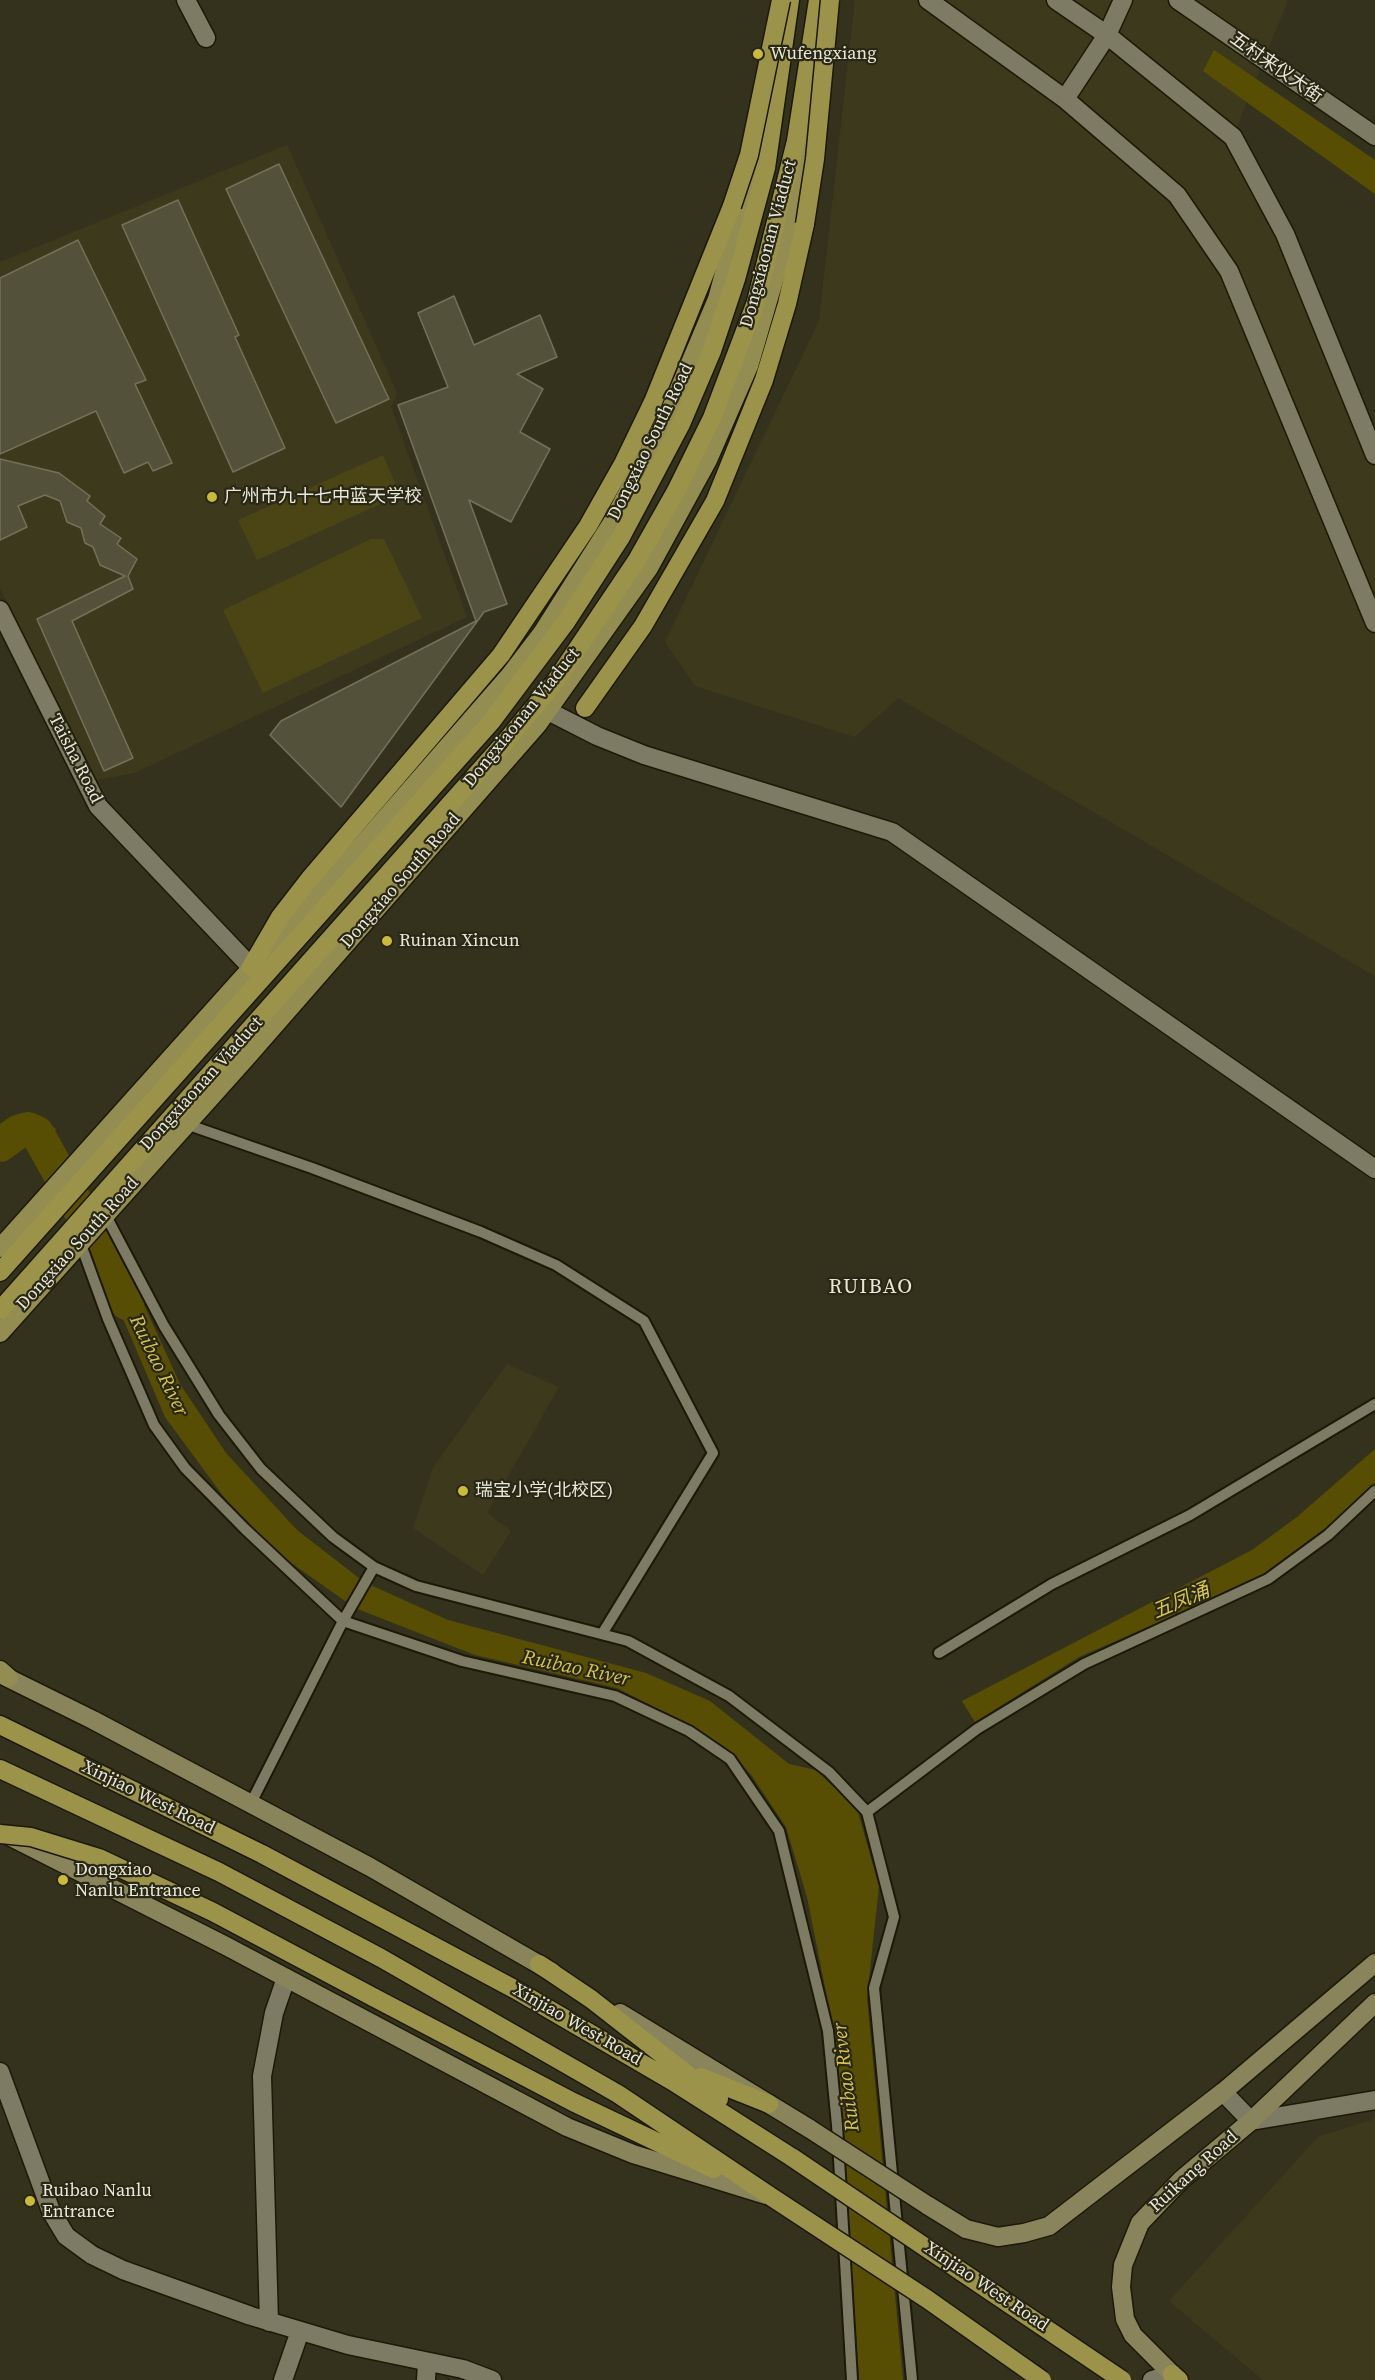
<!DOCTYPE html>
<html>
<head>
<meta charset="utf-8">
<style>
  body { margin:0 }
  canvas { display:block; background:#34321d }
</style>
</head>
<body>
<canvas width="1375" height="2380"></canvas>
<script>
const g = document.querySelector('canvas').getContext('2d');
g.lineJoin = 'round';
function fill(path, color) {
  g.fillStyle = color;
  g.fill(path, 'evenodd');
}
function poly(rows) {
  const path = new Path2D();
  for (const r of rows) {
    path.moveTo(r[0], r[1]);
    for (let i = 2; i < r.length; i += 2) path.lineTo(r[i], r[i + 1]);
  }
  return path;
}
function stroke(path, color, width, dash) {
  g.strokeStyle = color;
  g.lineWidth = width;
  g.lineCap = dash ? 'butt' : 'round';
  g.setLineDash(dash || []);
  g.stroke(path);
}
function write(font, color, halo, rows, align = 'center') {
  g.font = font + ' "Source Serif 4","Noto Sans SC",serif';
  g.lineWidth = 4.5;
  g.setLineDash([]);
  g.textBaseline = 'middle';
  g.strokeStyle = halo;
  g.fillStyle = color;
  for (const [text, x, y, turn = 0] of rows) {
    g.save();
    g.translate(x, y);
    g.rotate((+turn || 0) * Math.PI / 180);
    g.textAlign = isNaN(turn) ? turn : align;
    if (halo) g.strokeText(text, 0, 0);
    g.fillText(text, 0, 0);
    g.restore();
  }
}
fill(poly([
  [855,0,1288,0,1233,137,1375,455,1375,976,898,698,855,737,695,686,665,642,819,321],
  [287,145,397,393,391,407,467,617,134,773,97,780,0,588,0,262],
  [507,1364,559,1387,487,1513,511,1531,483,1575,413,1528,433,1468],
  [1375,2119,1375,2380,1263,2380,1169,2301,1318,2137]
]), '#3c391d');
fill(poly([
  [383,455,400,495,257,560,238,520],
  [371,539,384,539,422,618,263,693,223,610]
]), '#4b4516');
fill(poly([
  [1214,50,1375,160,1375,194,1203,71],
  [41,1117,56,1129,36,1152,22,1139,0,1158,0,1137,24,1120],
  [119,1250,180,1384,226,1453,297,1530,364,1582,448,1620,646,1673,710,1701,789,1764,816,1770,857,1809,879,1886,867,1998,903,2380,859,2380,837,2047,807,1897,786,1827,752,1776,732,1753,693,1727,617,1688,475,1655,355,1608,280,1555,229,1504,165,1417,101,1267],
  [1375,1449,1375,1486,1326,1531,1267,1575,1079,1657,975,1722,962,1701,1252,1550,1297,1517]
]), '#574e03');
stroke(poly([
  [0,1145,18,1132,28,1129,37,1133,114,1271,127,1303]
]), '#574e03', 34);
const building = poly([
  [279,164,389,399,336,423,226,189,279,164],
  [178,200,239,335,235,337,285,448,233,472,122,225,178,200],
  [78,240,146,380,135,384,172,463,153,471,148,462,124,473,96,411,0,454,0,278,78,240],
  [454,296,474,345,540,315,557,357,517,374,543,389,520,432,550,449,511,522,469,500,507,604,484,612,341,807,270,735,281,721,476,621,398,405,448,387,418,313,454,296],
  [0,459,59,473,90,496,87,501,105,516,100,524,121,538,117,544,137,559,128,576,133,589,72,621,133,758,104,771,37,619,125,576,100,565,93,547,85,543,81,528,67,522,60,501,45,495,18,506,27,527,0,540,0,459]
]);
fill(building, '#54513b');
stroke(building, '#73715a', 1.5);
const service = poly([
  [186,1124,312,1168,481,1232,556,1265,644,1321,713,1453,602,1634],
  [105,1214,164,1326,219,1415,261,1469,333,1537,374,1567,416,1586,628,1641,729,1696,829,1772,867,1812,977,1729,1084,1664,1268,1579,1328,1535,1375,1491],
  [80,1242,108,1319,154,1425,185,1468,245,1529,343,1621,462,1661,615,1696,689,1731,730,1759,779,1831,828,2031,837,2125,852,2380],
  [939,1653,1052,1584,1190,1515,1375,1404],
  [251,1803,343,1621,374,1567],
  [867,1812,894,1917,874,1988,912,2380]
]);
const minor = poly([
  [186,0,206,38],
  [928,0,1065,99,1177,195,1229,271,1375,623],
  [1056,0,1107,35,1233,137,1285,234,1375,455],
  [1178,0,1375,136],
  [1065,99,1107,35,1123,0],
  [548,711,597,736,644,755,892,832,1375,1169],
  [0,2072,51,2211,66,2236,92,2255,123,2270,251,2316,348,2345,463,2369,492,2380],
  [1223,2092,1251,2121,1375,2100],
  [269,2322,262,2076,274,2013,286,1978],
  [283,2380,300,2331],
  [426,2380,427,2362],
  [1152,2380,1172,2374]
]);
const tertiary = poly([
  [0,610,98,806,251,967]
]);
const secondary = poly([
  [0,1674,93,1720,370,1867,552,1972],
  [7,1835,226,1946,567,2127,633,2154,766,2195],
  [620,2013,810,2129],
  [927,2205,966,2229,998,2237,1024,2233,1049,2226,1223,2092,1375,1963],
  [1172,2374,1133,2335,1125,2319,1121,2287,1123,2265,1140,2223,1181,2180,1251,2121,1375,2003]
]);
const primary = poly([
  [0,1248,367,839,510,675,542,633,613,521,669,413,717,299,760,141],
  [0,1333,247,1057,538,724,649,568,708,460,749,366,789,229,813,94],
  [0,1670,9,1678]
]);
const trunk = poly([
  [585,708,643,626,715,501,764,380,787,304,805,224],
  [251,967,280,917,311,877,501,655,588,526,623,464,653,402,732,206],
  [0,1272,491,722,566,622,621,537,681,424,712,351,736,279,766,168,790,0],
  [0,1310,507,740,555,682,637,560,676,491,712,418,756,302,796,141,818,0],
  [0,1725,262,1854,516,1990,672,2081,793,2158],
  [0,1769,219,1872,381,1958,618,2094,770,2196],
  [539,1964,591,1999,719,2099],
  [373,1997,573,2102,714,2169],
  [701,2077,769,2104],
  [1172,2374,1179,2380]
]);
stroke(service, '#1c1906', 14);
stroke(minor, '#1c1906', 21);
stroke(tertiary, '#1c1906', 21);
stroke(secondary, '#1c1906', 21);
stroke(primary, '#1c1906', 21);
stroke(trunk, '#1c1906', 21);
stroke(service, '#7d7b64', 10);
stroke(minor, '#7d7b64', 18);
stroke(tertiary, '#7d7b64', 18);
stroke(secondary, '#89845b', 18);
stroke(primary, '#948d51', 18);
stroke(trunk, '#9c934b', 18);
const secondaryBridge = poly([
  [810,2129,927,2205]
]);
const trunkBridge = poly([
  [732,206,749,155,781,0],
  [805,224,815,159,830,0],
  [0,1834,31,1837,99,1858,213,1912,373,1997],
  [793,2158,1122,2380],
  [770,2196,927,2299,1042,2380]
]);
stroke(secondaryBridge, '#1c1906', 21, []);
stroke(trunkBridge, '#1c1906', 21, []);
stroke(secondaryBridge, '#89845b', 18);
stroke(trunkBridge, '#9c934b', 18);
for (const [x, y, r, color] of [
  [758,54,6,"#caba3a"],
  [212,497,6,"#caba3a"],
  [387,941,6,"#caba3a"],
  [463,1491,6,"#caba3a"],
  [63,1880,6,"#caba3a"],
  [30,2201,6,"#caba3a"]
]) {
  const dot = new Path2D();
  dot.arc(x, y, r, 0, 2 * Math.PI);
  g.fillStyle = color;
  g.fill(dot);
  stroke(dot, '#2a2814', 2);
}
write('18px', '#e8e7da', '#2a2814', [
  ["Wufengxiang",770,54],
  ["广州市九十七中蓝天学校",224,497],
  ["Ruinan Xincun",399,941],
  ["瑞宝小学(北校区)",475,1491],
  ["Dongxiao",75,1870],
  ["Nanlu Entrance",75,1891],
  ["Ruibao Nanlu",42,2191],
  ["Entrance",42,2212]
], 'left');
write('18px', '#e8e7da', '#2a2814', [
  ["五村来仪大街",1276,68,35],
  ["Dongxiaonan Viaduct",769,244,-75],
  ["Dongxiao South Road",651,442,-64],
  ["Dongxiaonan Viaduct",522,718,-51],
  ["Taisha Road",75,759,63],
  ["Dongxiao South Road",401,881,-49],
  ["Dongxiaonan Viaduct",202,1084,-48],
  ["Dongxiao South Road",78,1244,-48],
  ["Xinjiao West Road",148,1798,26],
  ["Xinjiao West Road",577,2025,30],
  ["Ruikang Road",1194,2172,-42],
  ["Xinjiao West Road",986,2287,34]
]);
write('italic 20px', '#d4c54f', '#2a2814', [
  ["Ruibao River",158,1366,64],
  ["五凤涌",1181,1602,-23],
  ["Ruibao River",576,1669,12],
  ["Ruibao River",847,2077,-97]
]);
g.letterSpacing = '1.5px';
write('21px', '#e8e7da', '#2a2814', [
  ["RUIBAO",871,1288]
]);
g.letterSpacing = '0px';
</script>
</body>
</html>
